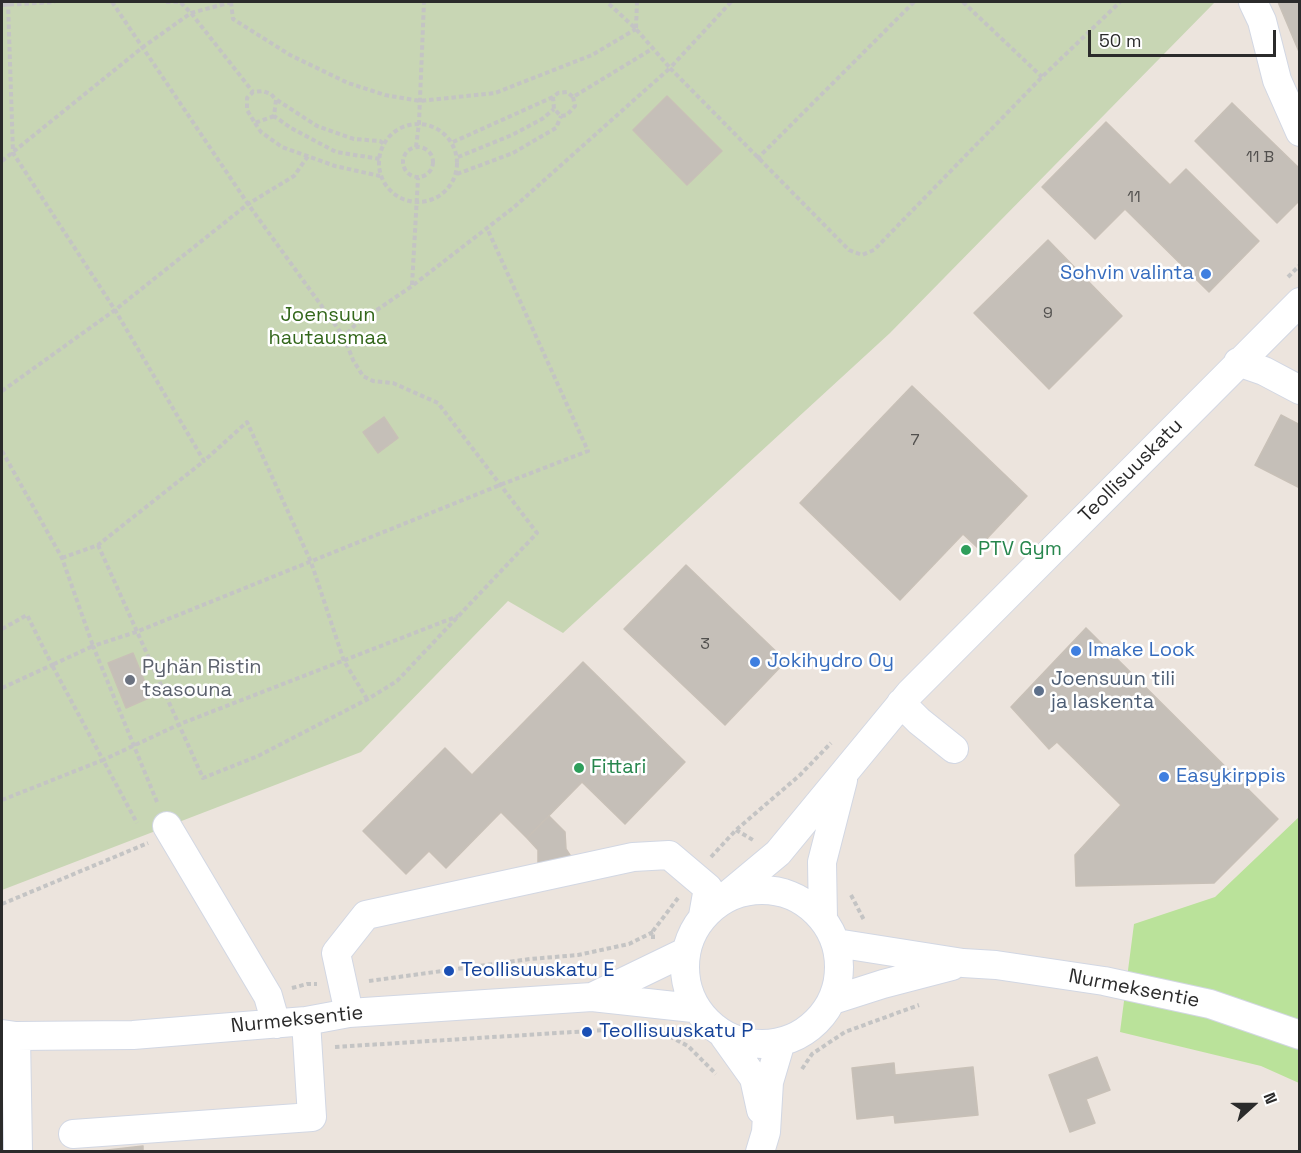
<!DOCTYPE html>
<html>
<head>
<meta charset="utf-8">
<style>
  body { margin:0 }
  #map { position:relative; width:1301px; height:1153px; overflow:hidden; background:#ece4dd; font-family:"Space Grotesk",sans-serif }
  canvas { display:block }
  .frame { position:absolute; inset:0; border:3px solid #2b2b2b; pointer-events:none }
  .north { position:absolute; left:1223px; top:1075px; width:60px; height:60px; -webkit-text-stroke:4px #fff; paint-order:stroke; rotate:69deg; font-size:16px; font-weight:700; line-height:24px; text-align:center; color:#2b2b2b }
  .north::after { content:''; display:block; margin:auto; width:21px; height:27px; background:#2b2b2b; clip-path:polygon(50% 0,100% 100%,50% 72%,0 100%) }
  .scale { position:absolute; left:1088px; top:30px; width:188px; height:27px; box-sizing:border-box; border:3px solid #2b2b2b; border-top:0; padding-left:8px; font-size:18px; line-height:21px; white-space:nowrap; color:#2b2b2b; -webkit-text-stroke:4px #fff; paint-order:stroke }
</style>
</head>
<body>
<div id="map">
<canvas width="1301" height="1153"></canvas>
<div class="frame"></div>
<div class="north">N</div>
<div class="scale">50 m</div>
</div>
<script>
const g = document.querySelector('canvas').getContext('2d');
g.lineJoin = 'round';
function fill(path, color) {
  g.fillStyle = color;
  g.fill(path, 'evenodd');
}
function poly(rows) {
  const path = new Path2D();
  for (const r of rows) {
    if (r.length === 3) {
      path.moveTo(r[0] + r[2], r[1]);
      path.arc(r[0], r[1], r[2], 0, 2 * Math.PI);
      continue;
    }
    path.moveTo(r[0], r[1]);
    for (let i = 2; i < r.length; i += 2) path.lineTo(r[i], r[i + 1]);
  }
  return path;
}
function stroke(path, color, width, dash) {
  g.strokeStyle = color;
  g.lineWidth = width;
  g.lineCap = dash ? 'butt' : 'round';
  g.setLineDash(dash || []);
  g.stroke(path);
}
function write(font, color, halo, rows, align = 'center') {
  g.font = font + ' "Space Grotesk",sans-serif';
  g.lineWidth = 5;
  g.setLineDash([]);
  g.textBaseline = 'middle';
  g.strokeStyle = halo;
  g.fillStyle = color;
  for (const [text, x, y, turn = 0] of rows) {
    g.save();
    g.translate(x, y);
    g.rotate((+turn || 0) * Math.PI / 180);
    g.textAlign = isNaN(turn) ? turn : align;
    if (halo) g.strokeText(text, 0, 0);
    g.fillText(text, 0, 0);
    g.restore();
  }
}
fill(poly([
  [1299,817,1299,1083,1261,1066,1120,1032,1134,924,1215,897]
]), '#bae29a');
fill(poly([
  [2,2,1215,2,890,333,563,633,508,601,361,752,2,890]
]), '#c8d6b4');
const building = poly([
  [1278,2,1300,2,1300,54,1278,2],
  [667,96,722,151,687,185,633,130,667,96],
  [1232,103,1300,169,1300,200,1277,223,1195,141,1232,103],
  [1106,122,1170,185,1186,169,1259,241,1209,292,1125,209,1095,239,1042,187,1106,122],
  [1048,240,1122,316,1049,389,974,313,1048,240],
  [912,386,1027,496,978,548,963,534,900,600,800,503,912,386],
  [1281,415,1300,425,1300,488,1255,465,1281,415],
  [384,417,398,438,378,453,363,432,384,417],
  [686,565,786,661,725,725,624,629,686,565],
  [1086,628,1278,819,1214,883,1076,886,1075,855,1121,805,1057,742,1049,749,1011,707,1086,628],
  [133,653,151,697,126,708,108,663,133,653],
  [583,662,685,762,625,824,582,782,527,838,501,812,446,868,429,851,406,874,363,831,445,748,472,775,583,662],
  [549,816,565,832,566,849,577,866,538,874,538,850,527,838,549,816],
  [1097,1057,1110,1090,1086,1099,1095,1123,1070,1132,1049,1075,1097,1057],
  [894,1063,895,1075,973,1067,978,1115,895,1123,894,1115,857,1119,852,1068,894,1063],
  [143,1146,143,1152,90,1152,143,1146]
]);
fill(building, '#c5bfb8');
stroke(building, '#c8c0b7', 1.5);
const minor = poly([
  [1253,2,1262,21,1277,80,1300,132],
  [1238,362,1264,371,1300,390],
  [901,703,919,721,954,749],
  [167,826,268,996,276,1024],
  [762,967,77],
  [724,898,778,853,910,693,1300,302],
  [823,919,822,862,843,780],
  [836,943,963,963,996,965,1104,981,1210,1004,1300,1035],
  [594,996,685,952],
  [833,1000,883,984,952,966],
  [349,1013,336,953,366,915,633,857,669,855,708,888,703,916],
  [2,1034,16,1036,133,1035,306,1021,349,1013,592,997,693,1008],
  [16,1036,18,1152],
  [724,1036,754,1078,761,1110],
  [73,1134,312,1117,306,1021],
  [760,1152,766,1132,769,1082,780,1045]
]);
stroke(minor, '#d2d7e3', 30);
stroke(poly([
  [8,2,13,153,115,310,204,461,247,422,311,562,344,661,367,699],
  [112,2,248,204,344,337,355,325,412,286,513,208,670,68,636,29,607,2],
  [166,2,180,2,191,13,253,92],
  [231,2,233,19,290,55,348,83,385,95,420,101,495,93,592,55,636,29],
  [731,2,670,68,849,250,862,255,874,250,1042,77,1120,2],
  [963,2,1042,77],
  [2,5,55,2],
  [636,28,637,2],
  [573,97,575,106,567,115,561,116,554,109,553,97,558,93,567,92,573,97,652,49],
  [277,100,317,126,354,139,380,141,384,144],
  [274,116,255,123,247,110,247,98,253,92,263,91,271,94,276,100,274,116,291,128,336,152,380,159],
  [255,123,261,132,282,147,335,166,380,176],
  [418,163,39],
  [453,142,553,97],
  [418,162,15],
  [416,147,419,123,424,2],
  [458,157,512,135,542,119,554,109],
  [757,159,914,2],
  [2,161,143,47,191,13,232,2],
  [457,174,513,153,556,128,561,116],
  [1288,277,1300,265],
  [412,285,418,178],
  [2,391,115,310,248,204,294,176,308,156],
  [2,451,62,558,93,646,52,665,103,760,180,724,458,616],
  [98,545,203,778,258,756,368,699,397,681,537,533,438,403,393,383,373,381,363,376,353,360,344,337],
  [62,558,98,545,204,461],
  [2,629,27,615,52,665,2,688],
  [2,800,103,760,137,823],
  [157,802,93,646,136,632,500,485,588,451,487,228],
  [736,830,753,840],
  [711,857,736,830,800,775,831,743],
  [851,895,864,920],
  [2,904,148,843],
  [653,939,653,931,678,898],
  [369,981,530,959,578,955,629,944,653,932],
  [292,988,307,984,317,984],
  [663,1033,688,1046,716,1074],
  [335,1047,621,1029],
  [802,1069,812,1054,845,1032,919,1005]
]), '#c4c4c4', 4, [4.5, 3]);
stroke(minor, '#fff', 28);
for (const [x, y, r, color] of [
  [1206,274,6,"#3f7fe0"],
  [966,550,6,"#2e9e5b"],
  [1076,651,6,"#3f7fe0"],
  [755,662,6,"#3f7fe0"],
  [130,680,6,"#6b7280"],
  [1039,691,6,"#5c6f8a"],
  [579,768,6,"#2e9e5b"],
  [1164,777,6,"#3f7fe0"],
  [449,971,6,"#1a4fb4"],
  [587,1032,6,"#1a4fb4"]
]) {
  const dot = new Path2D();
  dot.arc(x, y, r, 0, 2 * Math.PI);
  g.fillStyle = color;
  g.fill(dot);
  stroke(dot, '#fff', 2);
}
write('16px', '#52504e', null, [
  ["11 B",1260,158],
  ["11",1134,198],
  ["9",1048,314],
  ["7",915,441],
  ["3",705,645]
]);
write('20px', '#366cbe', '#fff', [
  ["Sohvin valinta",1194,274,"right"],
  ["Imake Look",1088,651],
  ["Jokihydro Oy",767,662],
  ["Easykirppis",1176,777]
], 'left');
write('20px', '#33671b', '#fff', [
  ["Joensuun",328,316],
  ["hautausmaa",328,339]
]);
write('20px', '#2b2b2b', '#fff', [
  ["Teollisuuskatu",1131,471,-45],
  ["Nurmeksentie",1134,989,11],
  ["Nurmeksentie",297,1020,-6]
]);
write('20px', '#27864d', '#fff', [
  ["PTV Gym",978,550],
  ["Fittari",591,768]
], 'left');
write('20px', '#5b616d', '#fff', [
  ["Pyhän Ristin",142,668],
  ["tsasouna",142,691]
], 'left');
write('20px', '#4e5e75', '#fff', [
  ["Joensuun tili",1051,680],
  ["ja laskenta",1051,703]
], 'left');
write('20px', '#164399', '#fff', [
  ["Teollisuuskatu E",461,971],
  ["Teollisuuskatu P",599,1032]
], 'left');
</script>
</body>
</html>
